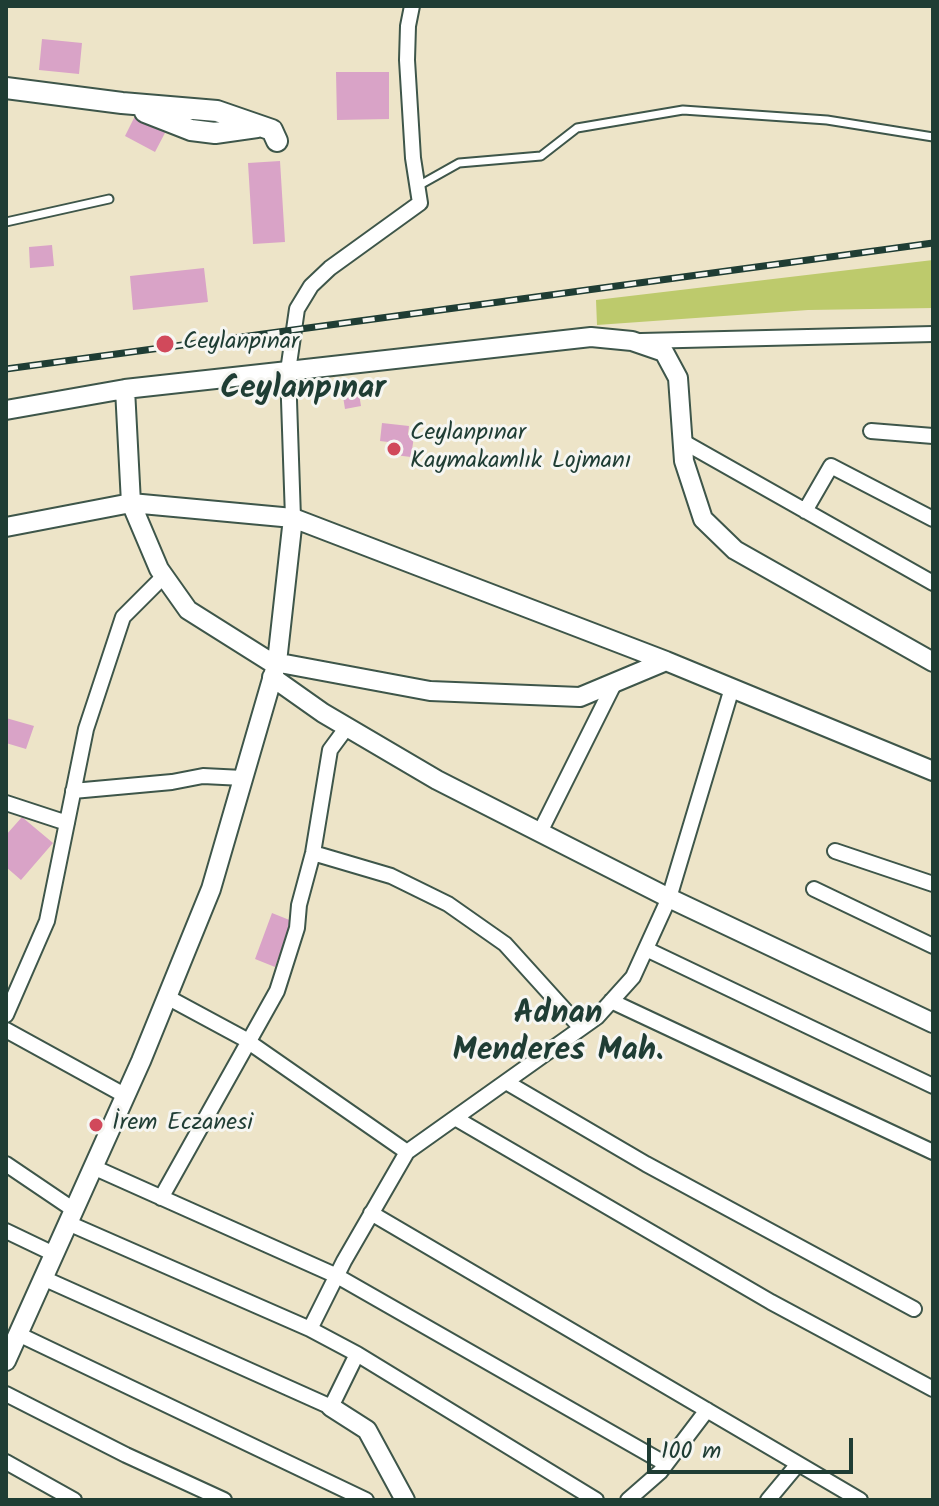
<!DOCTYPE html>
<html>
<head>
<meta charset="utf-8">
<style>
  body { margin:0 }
  #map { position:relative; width:939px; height:1506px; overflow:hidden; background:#ede4c8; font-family:Kalam,sans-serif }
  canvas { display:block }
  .frame { position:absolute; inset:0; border:8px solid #1f3d34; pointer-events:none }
  .scale { position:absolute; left:647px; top:1438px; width:206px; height:36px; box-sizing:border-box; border:4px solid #1f3d34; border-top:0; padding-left:10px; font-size:24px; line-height:28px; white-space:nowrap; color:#1f3d34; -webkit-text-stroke:6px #f6f6f2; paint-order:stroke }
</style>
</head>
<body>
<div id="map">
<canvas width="939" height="1506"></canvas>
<div class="frame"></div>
<div class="scale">100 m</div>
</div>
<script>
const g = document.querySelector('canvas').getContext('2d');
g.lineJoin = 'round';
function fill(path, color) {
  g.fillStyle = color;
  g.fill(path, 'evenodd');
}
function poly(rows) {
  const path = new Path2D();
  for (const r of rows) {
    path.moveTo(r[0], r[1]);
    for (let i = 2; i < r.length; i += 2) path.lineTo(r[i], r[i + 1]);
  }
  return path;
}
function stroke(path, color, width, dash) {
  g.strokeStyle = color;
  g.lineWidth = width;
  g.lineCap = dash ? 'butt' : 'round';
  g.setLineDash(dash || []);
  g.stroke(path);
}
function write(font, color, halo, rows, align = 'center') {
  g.font = font + ' Kalam,sans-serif';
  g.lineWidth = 6;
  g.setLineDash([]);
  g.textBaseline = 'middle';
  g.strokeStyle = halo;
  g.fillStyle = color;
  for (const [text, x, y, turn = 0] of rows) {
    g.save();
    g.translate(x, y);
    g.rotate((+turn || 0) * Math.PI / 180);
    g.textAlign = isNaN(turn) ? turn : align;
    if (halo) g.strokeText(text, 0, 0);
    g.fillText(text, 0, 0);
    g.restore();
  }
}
fill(poly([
  [933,260,933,308,808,310,597,325,596,300]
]), '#bdca6c');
fill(poly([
  [42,39,82,43,79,74,39,70],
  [336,72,389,72,389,119,337,120],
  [136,114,166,131,155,152,125,136],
  [280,161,285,242,253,244,248,163],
  [52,245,54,266,30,268,29,247],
  [204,268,208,302,133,310,130,276],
  [358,388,361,406,345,409,342,390],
  [382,423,409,426,408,435,414,436,411,457,386,454,388,442,380,441],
  [6,718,34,726,26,749,6,743],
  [22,817,53,843,21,880,6,867,6,835],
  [272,913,292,921,275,967,255,959]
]), '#d9a3c7');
const service = poly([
  [418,186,459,163,541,156,577,128,683,110,827,120,933,137],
  [6,222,109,199]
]);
const minor = poly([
  [641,341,933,334],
  [871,431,933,436],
  [682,441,933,583],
  [805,511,831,466,933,519],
  [293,518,288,371,297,309,311,286,330,268,420,203,413,158,407,60,408,26,412,6],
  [73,791,172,782,203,776,243,778],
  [6,803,67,823],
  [540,832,615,682],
  [835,851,933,884],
  [313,853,391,876,448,904,505,944,581,1028],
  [814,889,933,946],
  [646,949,933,1086],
  [167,997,243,1038,407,1152],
  [611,1001,933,1152],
  [6,1015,47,921,86,729,123,617,164,576],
  [6,1030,126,1096],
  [506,1082,646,1164,914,1309],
  [455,1118,771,1302,933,1389],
  [6,1164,74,1210],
  [93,1167,337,1276,666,1464],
  [161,1198,277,991,297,928,299,905,313,853,330,750,347,727],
  [371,1213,860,1500],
  [68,1223,310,1329,357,1354,596,1500],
  [6,1231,54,1254],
  [43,1278,331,1407,357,1354],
  [310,1329,344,1261,407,1152,597,1017,633,977,669,898,732,688],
  [18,1334,366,1500],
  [6,1394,126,1455,224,1500],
  [6,1462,74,1500],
  [628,1500,660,1472,707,1410],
  [768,1500,798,1464]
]);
const tertiary = poly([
  [125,389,131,503,159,569,188,610,269,661,430,691,580,697,666,661],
  [6,410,125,389,288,371,591,337,632,341,664,352,678,378,684,461,703,519,735,550,933,662],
  [6,527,131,503,293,518,666,661,933,771],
  [272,677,323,713,437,780,669,898,933,1023],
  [6,1361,141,1061,211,889,277,662,293,518],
  [331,1407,367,1430,405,1500]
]);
const secondary = poly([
  [6,88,122,103,217,111,272,130,277,141],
  [145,112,191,130,215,133,257,127]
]);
stroke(service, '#3e564a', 11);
stroke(minor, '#3e564a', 18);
stroke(tertiary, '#3e564a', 22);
stroke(secondary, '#3e564a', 24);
stroke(service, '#fff', 7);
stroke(minor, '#fff', 14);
stroke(tertiary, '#fff', 18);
stroke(secondary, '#fff', 20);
const rail = poly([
  [6,369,933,243]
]);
stroke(rail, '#1f3d34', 7);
stroke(rail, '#f6f6f2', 4, [12]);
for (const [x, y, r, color] of [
  [165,344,10,"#d1495b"],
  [394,449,8,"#d1495b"],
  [96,1125,8,"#d1495b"]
]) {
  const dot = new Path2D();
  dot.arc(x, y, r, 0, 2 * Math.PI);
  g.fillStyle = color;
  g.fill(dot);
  stroke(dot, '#f6f6f2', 3);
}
write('24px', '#1f3d34', '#f6f6f2', [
  ["Ceylanpınar",183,344],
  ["Ceylanpınar",410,435],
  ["Kaymakamlık Lojmanı",410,463],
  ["İrem Eczanesi",112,1125]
], 'left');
write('bold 32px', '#1f3d34', '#f6f6f2', [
  ["Ceylanpınar",303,392],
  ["Adnan",558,1017],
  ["Menderes Mah.",558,1054]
]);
</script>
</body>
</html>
